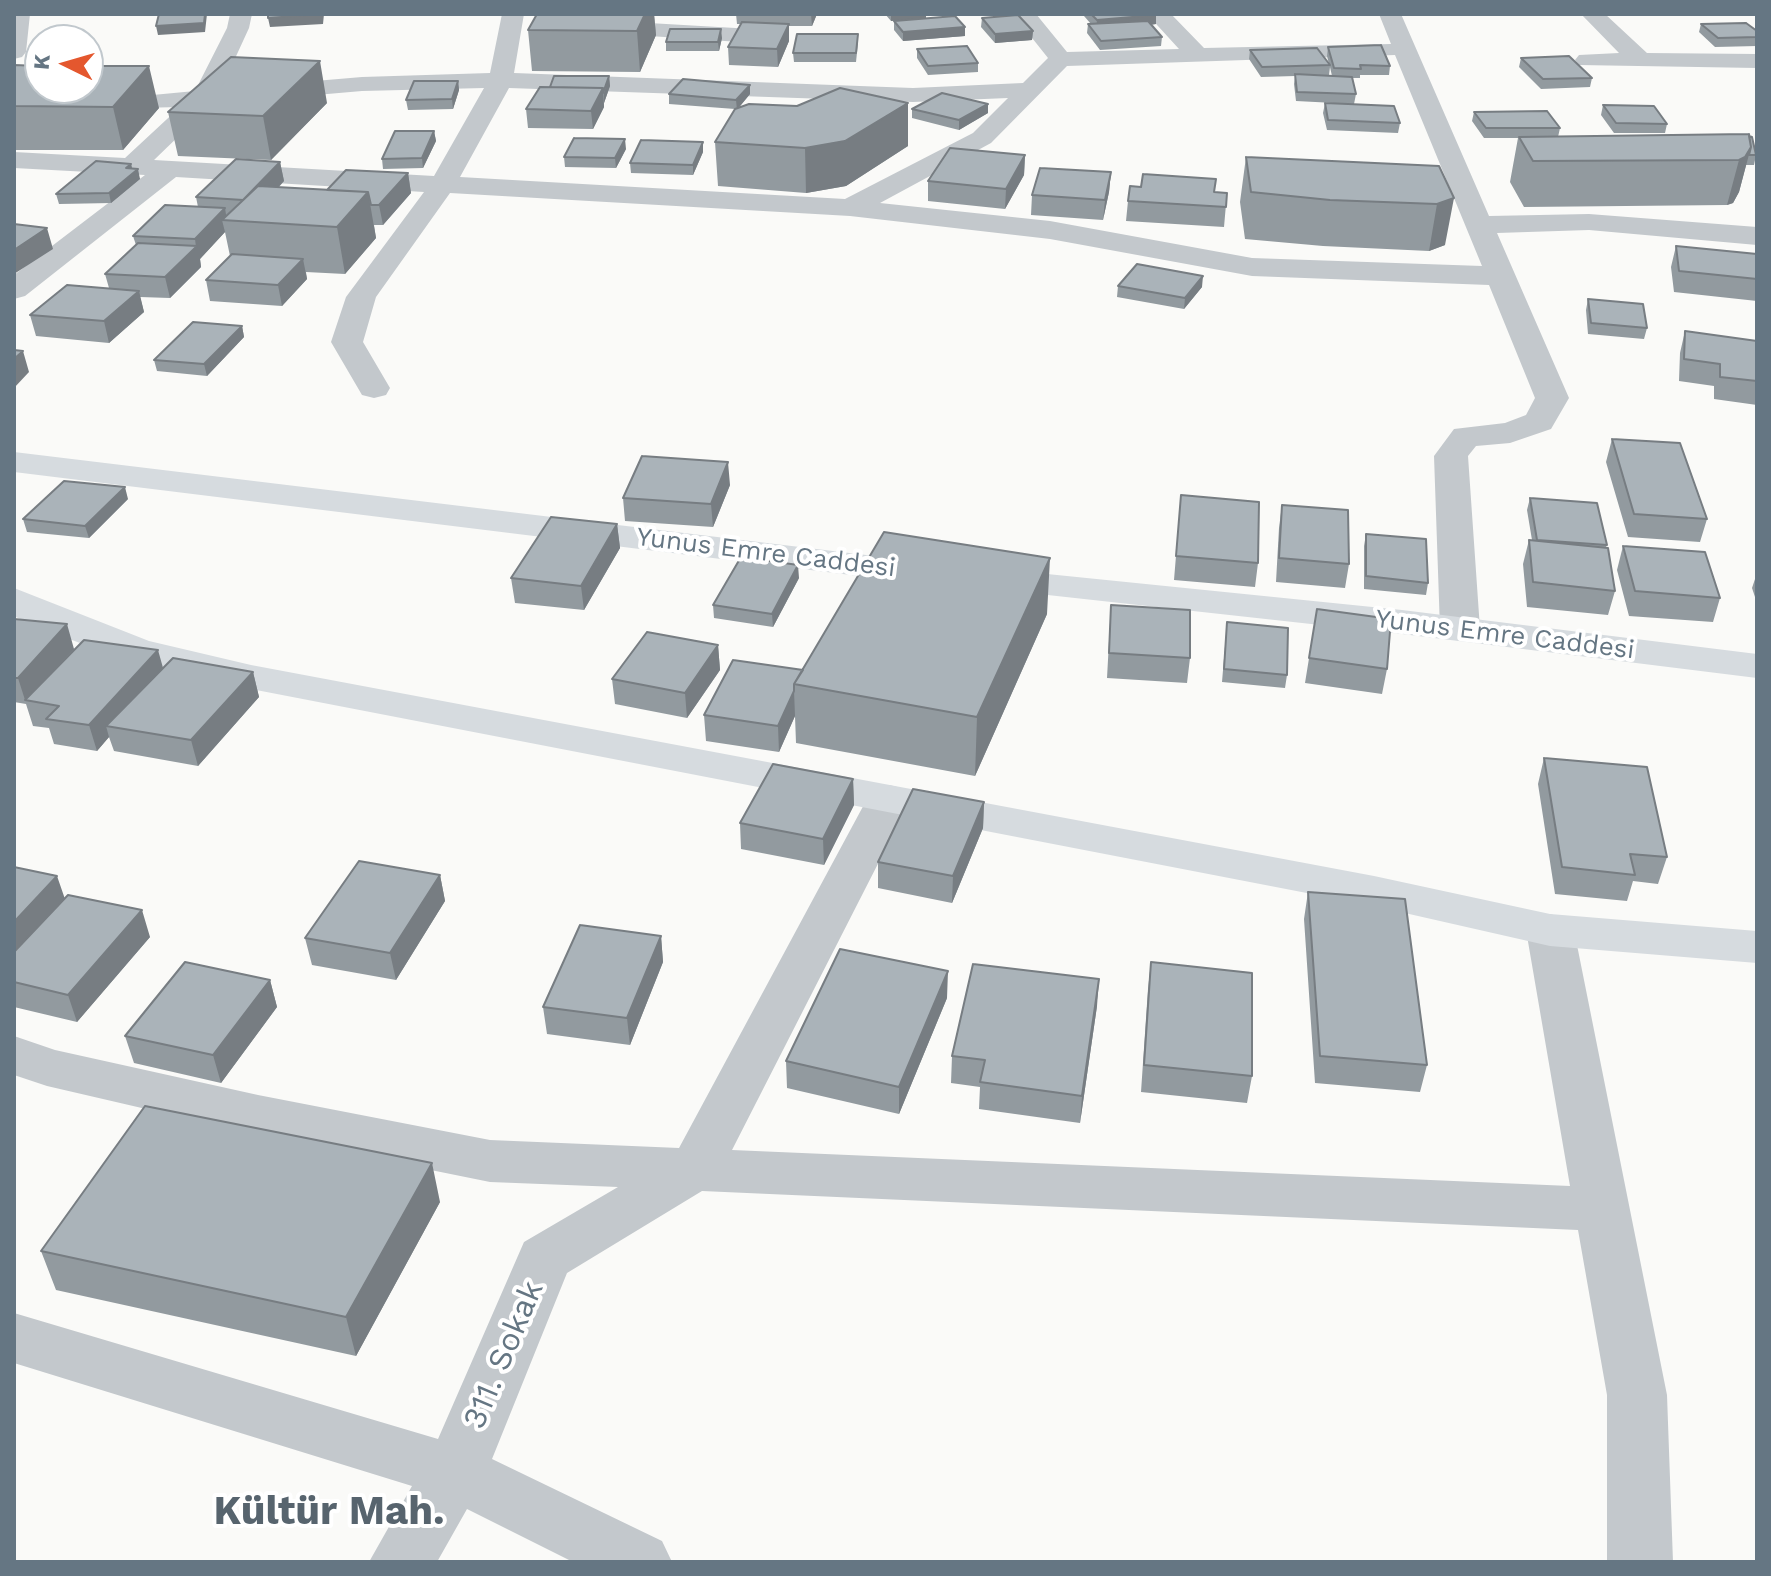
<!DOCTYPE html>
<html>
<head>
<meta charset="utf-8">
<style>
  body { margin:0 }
  #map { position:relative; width:1771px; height:1576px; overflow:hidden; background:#fafaf8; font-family:"Work Sans",sans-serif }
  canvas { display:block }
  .frame { position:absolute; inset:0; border:16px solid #657683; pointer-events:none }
  .north { position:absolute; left:24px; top:24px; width:80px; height:80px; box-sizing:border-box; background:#fff; border:2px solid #c1c8cd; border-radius:50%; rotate:275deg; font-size:22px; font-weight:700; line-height:32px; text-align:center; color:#657683 }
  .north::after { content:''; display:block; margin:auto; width:28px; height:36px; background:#e4572e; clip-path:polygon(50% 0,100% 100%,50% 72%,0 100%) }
</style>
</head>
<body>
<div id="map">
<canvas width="1771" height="1576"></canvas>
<div class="frame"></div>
<div class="north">K</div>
</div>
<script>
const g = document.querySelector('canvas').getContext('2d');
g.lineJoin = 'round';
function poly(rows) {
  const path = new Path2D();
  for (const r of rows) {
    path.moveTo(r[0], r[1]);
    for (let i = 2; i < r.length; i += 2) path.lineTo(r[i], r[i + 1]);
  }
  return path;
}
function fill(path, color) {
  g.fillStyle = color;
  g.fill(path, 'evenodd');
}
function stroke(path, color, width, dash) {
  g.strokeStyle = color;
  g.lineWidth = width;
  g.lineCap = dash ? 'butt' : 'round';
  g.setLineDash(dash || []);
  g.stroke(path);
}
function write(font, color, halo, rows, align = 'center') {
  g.font = font + ' "Work Sans",sans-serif';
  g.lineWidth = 8;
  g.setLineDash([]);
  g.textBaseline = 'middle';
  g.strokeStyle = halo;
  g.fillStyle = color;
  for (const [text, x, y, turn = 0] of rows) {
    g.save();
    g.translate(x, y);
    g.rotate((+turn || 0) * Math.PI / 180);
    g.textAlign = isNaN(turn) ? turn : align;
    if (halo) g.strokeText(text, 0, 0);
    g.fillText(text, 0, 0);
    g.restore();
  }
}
fill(poly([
  [14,14,30,14,26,52,22,57,14,59,14,14],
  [230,14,252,14,249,28,221,89,362,77,490,73,502,14,524,14,514,73,913,88,1023,83,1048,58,1013,14,1036,14,1067,52,1179,49,1147,14,1171,14,1204,48,1391,44,1379,14,1401,14,1489,216,1589,214,1757,227,1757,245,1589,230,1497,233,1569,398,1551,429,1510,443,1476,446,1468,456,1480,629,1474,637,1460,641,1446,637,1440,629,1434,456,1454,429,1505,423,1526,415,1535,398,1489,285,1252,276,1050,239,850,216,450,193,376,297,363,342,390,388,386,395,374,398,362,395,331,342,346,297,424,192,176,177,25,296,14,299,14,275,145,175,14,168,14,152,125,158,180,107,14,111,14,97,142,96,195,91,227,28,230,14],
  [1395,55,1482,266,1252,258,1050,221,880,203,991,143,1067,66,1395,55],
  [484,88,434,176,154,160,212,104,362,91,484,88],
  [509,88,913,102,1008,98,973,133,845,199,460,177,509,88],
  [1581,14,1605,14,1647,53,1757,54,1757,68,1579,65,1575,60,1579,55,1619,53,1581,14],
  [597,20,770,30,778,32,781,37,778,42,770,44,589,32,586,27,589,22,597,20],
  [889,785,905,789,911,799,732,1150,1570,1186,1526,930,1533,919,1550,914,1567,919,1574,930,1667,1395,1673,1562,1607,1562,1607,1395,1578,1230,702,1191,567,1273,492,1459,662,1541,672,1562,573,1562,467,1509,437,1562,369,1562,412,1486,14,1363,14,1313,438,1439,524,1242,618,1187,490,1182,258,1135,47,1086,14,1075,14,1036,55,1050,258,1095,490,1140,679,1148,867,799,873,789,889,785]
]), '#c3c8cc');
fill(poly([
  [14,452,924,562,937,565,943,573,937,581,924,584,14,472,14,452],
  [988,568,1402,610,1757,654,1757,678,1402,634,975,587,969,579,975,571,988,568],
  [14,588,149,641,251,665,1374,876,1550,914,1757,931,1757,963,1550,946,1374,906,251,689,122,659,30,624,14,616,14,588]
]), '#d6dbdf');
fill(poly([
  [537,14,654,14,656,35,640,72,532,71,528,30],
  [736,14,817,14,812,26,789,26,789,41,778,67,729,65,728,47,741,24,737,24],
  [885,14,926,14,926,18,891,21],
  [1084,14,1155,14,1156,24,1151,25,1162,37,1161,46,1100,50,1087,33,1088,24,1091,24,1084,16],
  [982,18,1033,31,1032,40,995,43,981,27],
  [894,21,965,36,903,41,894,30],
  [1701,24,1757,31,1757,46,1715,47,1699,32],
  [722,38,719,51,666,51,666,42],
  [858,43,856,62,794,62,793,53],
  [1328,47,1390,66,1389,75,1360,75,1360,78,1352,78,1356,94,1354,104,1296,101,1294,84,1295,76,1261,77,1249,59,1250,50,1329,64,1327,56],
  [1330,67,1332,76,1312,75,1329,75],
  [917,49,978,63,978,72,928,75,917,58],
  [1521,58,1592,78,1590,87,1541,89,1519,67],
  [14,65,159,108,123,150,14,150],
  [609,76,610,86,604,103,604,107,593,129,528,128,526,109,550,87],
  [458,81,459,90,453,109,408,110,406,100],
  [669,94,750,94,738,108,908,103,908,146,846,186,806,193,718,186,715,142,735,109,669,104],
  [327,103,271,160,178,156,168,112],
  [1325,103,1400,123,1398,133,1327,130,1323,113],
  [1603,105,1667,124,1665,133,1614,133,1601,115],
  [912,109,988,113,959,130,912,118],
  [1474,112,1560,128,1558,137,1756,155,1754,165,1746,165,1739,192,1733,203,1727,205,1524,207,1510,182,1518,138,1484,138,1472,121],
  [434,131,436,141,423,168,383,169,382,159],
  [703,142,703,152,693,175,631,173,630,163],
  [626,149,616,168,565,167,564,157],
  [1025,155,1024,175,1005,209,928,201,928,181],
  [1246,157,1439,166,1445,245,1429,251,1323,246,1245,239,1240,202],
  [280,162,284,181,279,187,327,190,408,173,411,193,383,225,374,225,376,238,345,274,306,272,307,279,282,306,210,301,206,280,230,256,225,232,200,259,201,267,170,298,140,297,144,312,109,343,36,336,30,315,109,288,105,274,136,245,133,236,198,207,196,197],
  [131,164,132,168,140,179,111,203,59,204,56,194],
  [1111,172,1109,192,1103,220,1031,215,1032,195],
  [1214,192,1227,193,1224,227,1126,221,1128,201],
  [1676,246,1757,254,1757,301,1674,292,1671,267],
  [1118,286,1202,287,1184,309,1117,297],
  [1588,299,1647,328,1644,339,1588,334,1586,310],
  [242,326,244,337,207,376,157,371,154,360],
  [1685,331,1757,341,1757,405,1714,399,1714,386,1679,381,1680,353],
  [1612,439,1707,519,1700,542,1628,537,1606,462],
  [730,485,713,527,625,521,623,498],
  [1181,495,1258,563,1255,587,1174,580],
  [1530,498,1607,545,1606,547,1615,591,1608,615,1527,607,1523,564,1529,540,1532,540,1527,510],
  [128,499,89,538,27,532,23,519],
  [1282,505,1349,564,1345,588,1276,582,1279,528],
  [617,524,620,548,584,610,515,603,511,578],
  [1366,534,1428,583,1426,595,1364,589,1364,546],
  [1623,546,1720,598,1713,622,1629,616,1617,570],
  [1757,573,1757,603,1752,588],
  [799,578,773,627,714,618,713,605],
  [1111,605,1190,658,1187,683,1107,678],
  [1317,609,1387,669,1382,694,1305,683],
  [1047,614,975,776,796,743,795,716,779,752,706,741,704,715,803,670],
  [14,619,74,649,163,668,253,672,259,697,198,766,114,751,109,737,97,751,54,744,49,728,33,726,26,704,14,702],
  [1227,622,1287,675,1285,688,1222,682],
  [718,645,720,670,687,718,615,704,612,679],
  [1544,758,1667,857,1658,884,1633,881,1627,901,1555,894,1538,784],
  [853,779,854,805,824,865,741,849,740,823],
  [984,802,983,828,952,903,878,888,878,862],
  [14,867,65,898,150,937,77,1022,14,1007],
  [440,875,445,901,396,980,312,965,305,938],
  [1308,892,1427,1065,1420,1092,1315,1083,1304,919],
  [661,936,663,962,630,1045,547,1034,543,1007],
  [1151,962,1252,1076,1247,1103,1141,1092,1148,989],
  [270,980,277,1007,221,1083,134,1063,125,1036],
  [947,998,899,1114,787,1088,786,1061],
  [1097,1006,1080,1123,979,1109,980,1087,951,1083,952,1056],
  [440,1202,356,1356,56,1290,41,1251]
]), '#929a9f');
fill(poly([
  [207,14,205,32,158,35,156,26],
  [324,14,323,24,270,27,268,18],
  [645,14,654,14,656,35,640,72,637,31],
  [811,14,817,14,812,26],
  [891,14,926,14,926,18,891,21],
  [1156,15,1156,24,1096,29,1097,20],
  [789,24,789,41,778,67,777,49],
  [965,27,965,36,903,41,903,32],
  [721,29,722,38,719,51,718,42],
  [1033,31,1032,40,995,43,995,34],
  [320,61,327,103,271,160,263,116],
  [149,66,159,108,123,150,113,107],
  [609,76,610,86,604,103,604,93],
  [458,81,459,90,453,109,452,99],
  [750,85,750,94,737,110,736,100],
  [603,88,604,107,593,129,591,111],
  [908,103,908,146,846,186,806,193,805,148],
  [988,104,988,113,959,130,959,120],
  [434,131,436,141,423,168,422,158],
  [625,139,626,149,616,168,615,158],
  [703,142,703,152,693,175,693,165],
  [1751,147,1739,192,1733,203,1727,205,1739,160],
  [1025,155,1024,175,1005,209,1006,189],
  [280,162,284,181,247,220,243,200],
  [131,164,133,173,138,169,140,179,111,203,109,193,126,168],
  [1111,172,1109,192,1103,220,1105,200],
  [408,173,411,193,383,225,379,205],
  [368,192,376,238,345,274,337,227],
  [1454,198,1445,245,1429,251,1437,204],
  [225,208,227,221,222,220,225,232,200,259,201,267,170,298,165,277,196,247,195,239],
  [47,228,53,249,14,274,14,250],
  [303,259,307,279,282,306,278,285],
  [1203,276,1202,287,1184,309,1185,298],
  [139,291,144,312,109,343,104,321],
  [242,326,244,337,207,376,204,364],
  [23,351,29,372,14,388,14,359],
  [728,462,730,485,713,527,711,504],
  [125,487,128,499,89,538,85,526],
  [617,524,620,548,584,610,581,586],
  [1050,558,1047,614,975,776,977,717],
  [798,565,799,578,773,627,772,614],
  [67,624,74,649,25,700,18,678],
  [718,645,720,670,687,718,685,693],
  [158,650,165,675,106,726,109,737,97,751,89,725],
  [253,672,259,697,198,766,191,740],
  [794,691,795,716,779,752,778,726],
  [853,779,854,805,824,865,823,839],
  [984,802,983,828,952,903,953,876],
  [440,875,445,901,396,980,390,953],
  [57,876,66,902,14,958,14,922],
  [142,910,150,937,77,1022,68,995],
  [661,936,663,962,630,1045,627,1018],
  [948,971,947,998,899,1114,899,1087],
  [1099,979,1097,1006,1080,1123,1082,1096],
  [270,980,277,1007,221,1083,213,1055],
  [432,1163,440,1202,356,1356,346,1317]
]), '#777d82');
const building = poly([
  [159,14,205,14,204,23,156,26,159,14],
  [268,14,322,14,268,18,268,14],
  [537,14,645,14,637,31,528,30,537,14],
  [1091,14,1155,14,1156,15,1097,20,1091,14],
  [1018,15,1033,31,995,34,982,18,1018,15],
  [955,16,965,27,903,32,894,21,955,16],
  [1148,21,1162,37,1101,41,1088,24,1148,21],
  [742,22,789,24,777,49,728,47,742,22],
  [1746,23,1757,31,1757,37,1718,38,1701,24,1746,23],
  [670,29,721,29,718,42,666,42,670,29],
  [797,34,858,34,856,53,793,53,797,34],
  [1381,45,1390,66,1360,65,1361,69,1334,68,1328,47,1381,45],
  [967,46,978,63,928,66,917,49,967,46],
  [1317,48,1330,65,1262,67,1250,50,1317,48],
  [1569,56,1592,78,1543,79,1521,58,1569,56],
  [231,57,320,61,263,116,168,112,231,57],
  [14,65,40,66,40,88,88,88,88,66,149,66,113,107,14,106,14,65],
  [1295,74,1352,77,1356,94,1297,92,1295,74],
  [554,76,609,76,603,93,603,88,550,87,554,76],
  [683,79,750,85,736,100,669,94,683,79],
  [414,81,458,81,452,99,406,100,414,81],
  [540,87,603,88,591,111,526,109,540,87],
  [840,88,908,103,845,141,805,148,715,142,735,109,749,104,797,106,840,88],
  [942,93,988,104,959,120,912,109,942,93],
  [1325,103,1394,106,1400,123,1328,120,1325,103],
  [1603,105,1654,106,1667,124,1616,123,1603,105],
  [1547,111,1560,128,1486,128,1474,112,1547,111],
  [395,131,434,131,422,158,382,159,395,131],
  [1749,134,1751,147,1745,157,1739,160,1533,161,1519,137,1749,134],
  [1749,136,1752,137,1756,155,1749,155,1751,147,1749,136],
  [574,138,625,139,615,158,564,157,574,138],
  [641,140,703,142,693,165,630,163,641,140],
  [950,148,1025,155,1006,189,928,181,950,148],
  [1246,157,1439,166,1454,198,1437,204,1330,200,1251,192,1246,157],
  [236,159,280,162,243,200,196,197,236,159],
  [96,161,131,164,126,168,138,169,109,193,56,194,96,161],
  [1040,168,1111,172,1105,200,1032,195,1040,168],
  [346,170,408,173,379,205,371,205,368,192,327,190,346,170],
  [1143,174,1216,179,1214,192,1227,193,1226,207,1128,201,1130,186,1141,187,1143,174],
  [258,186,368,192,337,227,222,220,258,186],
  [165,205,225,208,195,239,133,236,165,205],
  [14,224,47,228,14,250,14,224],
  [138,243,197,246,165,277,105,274,138,243],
  [1676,246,1757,254,1757,279,1679,271,1676,246],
  [232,254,303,259,278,285,206,280,232,254],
  [1137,264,1203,276,1185,298,1118,286,1137,264],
  [67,285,139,291,104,321,30,315,67,285],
  [1588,299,1643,304,1647,328,1591,323,1588,299],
  [193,322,242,326,204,364,154,360,193,322],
  [1685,331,1757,341,1757,381,1720,377,1720,364,1684,359,1685,331],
  [14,350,23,351,14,359,14,350],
  [1612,439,1680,443,1707,519,1634,514,1612,439],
  [642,456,728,462,711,504,623,498,642,456],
  [64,481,125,487,85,526,23,519,64,481],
  [1181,495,1259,502,1258,563,1176,556,1181,495],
  [1530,498,1597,503,1607,545,1537,540,1530,498],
  [1282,505,1348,510,1349,564,1279,558,1282,505],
  [551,517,617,524,581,586,511,578,551,517],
  [884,532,1050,558,977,717,794,684,884,532],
  [1366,534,1426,539,1428,583,1366,576,1366,534],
  [1529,540,1608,548,1615,591,1533,582,1529,540],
  [1623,546,1705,552,1720,598,1635,591,1623,546],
  [741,557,798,565,772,614,713,605,741,557],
  [1111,605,1190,610,1190,658,1109,653,1111,605],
  [1317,609,1391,619,1387,669,1309,658,1317,609],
  [14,619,67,624,18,678,14,678,14,619],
  [1227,622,1288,628,1287,675,1224,669,1227,622],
  [647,632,718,645,685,693,612,679,647,632],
  [84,640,158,650,89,725,46,719,59,706,25,700,84,640],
  [173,658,253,672,191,740,106,726,173,658],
  [733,660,803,670,794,684,794,691,778,726,704,715,733,660],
  [1544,758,1647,767,1667,857,1630,854,1635,875,1562,867,1544,758],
  [773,764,853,779,823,839,740,823,773,764],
  [913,789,984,802,953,876,878,862,913,789],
  [359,861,440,875,390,953,305,938,359,861],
  [14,867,57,876,14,922,14,867],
  [1308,892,1405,899,1427,1065,1320,1056,1308,892],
  [68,895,142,910,68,995,14,982,14,952,68,895],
  [580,925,661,936,627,1018,543,1007,580,925],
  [840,949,948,971,899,1087,786,1061,840,949],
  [185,962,270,980,213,1055,125,1036,185,962],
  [1151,962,1252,973,1252,1076,1144,1065,1151,962],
  [973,964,1099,979,1082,1096,980,1082,985,1060,952,1056,973,964],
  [145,1106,432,1163,346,1317,41,1251,145,1106]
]);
fill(building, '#aab3b9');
stroke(building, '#777d82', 2);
write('26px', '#657683', '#fff', [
  ["Yunus Emre Caddesi",766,553,7],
  ["Yunus Emre Caddesi",1505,635,7]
]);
write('32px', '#657683', '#fff', [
  ["311. Sokak",504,1355,-67]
]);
write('bold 40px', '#57646e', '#fff', [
  ["Kültür Mah.",329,1512]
]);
</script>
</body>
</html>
